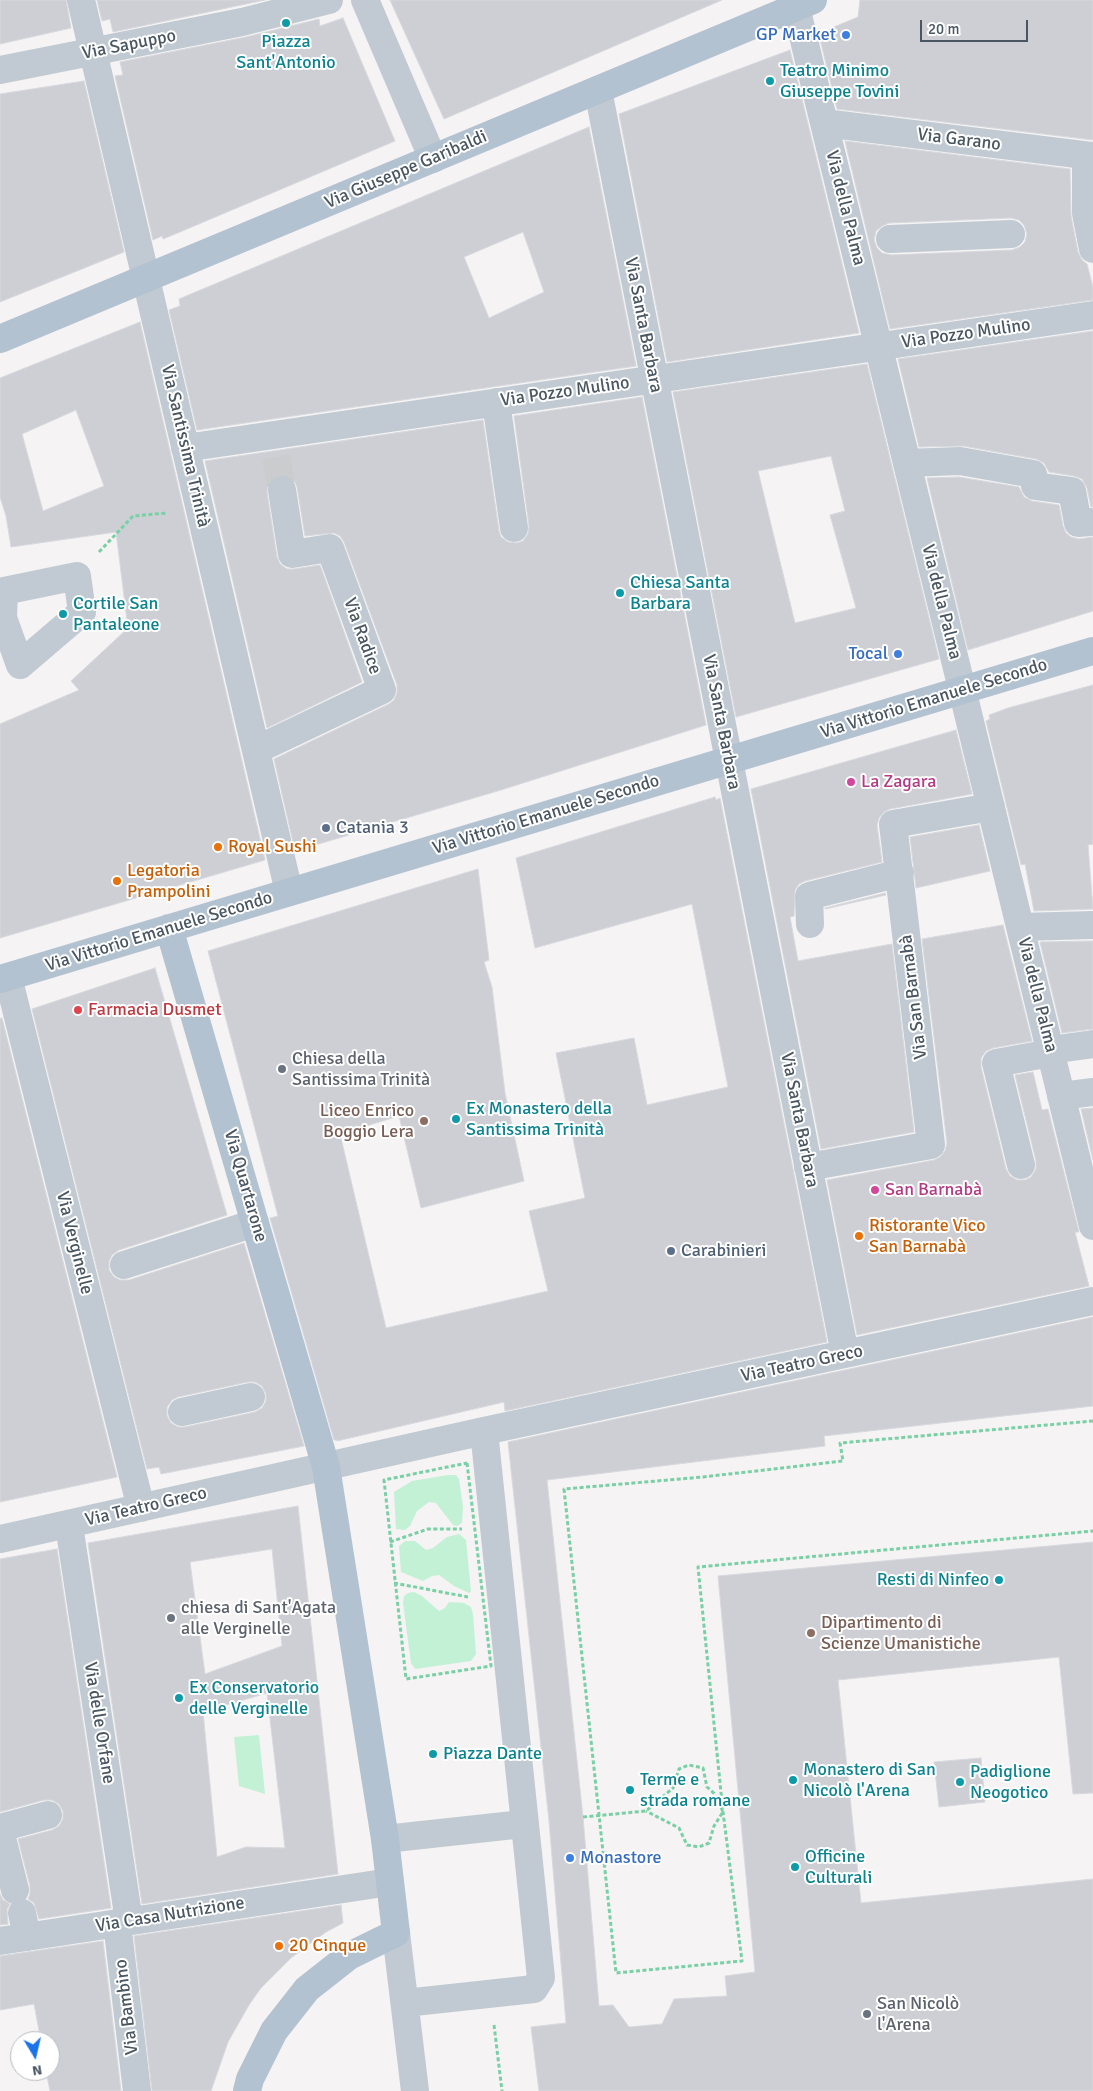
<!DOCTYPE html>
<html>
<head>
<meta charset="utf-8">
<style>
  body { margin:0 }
  #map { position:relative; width:1093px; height:2091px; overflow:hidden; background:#f5f3f3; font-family:Signika,sans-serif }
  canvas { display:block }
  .north { position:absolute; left:10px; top:2031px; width:50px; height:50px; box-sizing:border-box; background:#fff; border:1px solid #b7bbc0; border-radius:50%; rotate:171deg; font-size:14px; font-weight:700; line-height:20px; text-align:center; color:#4a5661 }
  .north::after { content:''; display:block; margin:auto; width:18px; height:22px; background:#1a73e8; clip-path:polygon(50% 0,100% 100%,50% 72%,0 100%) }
  .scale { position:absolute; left:920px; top:20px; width:108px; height:22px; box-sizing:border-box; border:2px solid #4a5661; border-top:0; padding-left:6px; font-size:15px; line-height:18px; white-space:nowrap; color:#4a5661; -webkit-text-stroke:4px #fff; paint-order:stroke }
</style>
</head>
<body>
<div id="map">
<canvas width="1093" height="2091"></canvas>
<div class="north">N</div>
<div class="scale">20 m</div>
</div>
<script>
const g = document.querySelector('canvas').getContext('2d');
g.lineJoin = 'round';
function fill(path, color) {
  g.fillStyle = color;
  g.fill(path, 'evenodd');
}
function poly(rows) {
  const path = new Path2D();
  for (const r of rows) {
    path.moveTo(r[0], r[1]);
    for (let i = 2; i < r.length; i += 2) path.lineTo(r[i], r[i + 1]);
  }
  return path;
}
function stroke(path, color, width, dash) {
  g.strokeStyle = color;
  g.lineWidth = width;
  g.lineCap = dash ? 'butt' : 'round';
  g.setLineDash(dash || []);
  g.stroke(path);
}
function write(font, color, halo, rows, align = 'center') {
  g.font = font + ' Signika,sans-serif';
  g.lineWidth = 4;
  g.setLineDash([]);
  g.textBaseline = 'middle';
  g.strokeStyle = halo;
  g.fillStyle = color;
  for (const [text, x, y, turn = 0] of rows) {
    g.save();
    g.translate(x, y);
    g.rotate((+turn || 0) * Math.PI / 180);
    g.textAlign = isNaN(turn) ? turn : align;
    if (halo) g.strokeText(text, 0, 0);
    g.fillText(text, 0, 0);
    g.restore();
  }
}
fill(poly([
  [448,1475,456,1475,459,1479,463,1507,462,1523,457,1526,453,1525,436,1503,429,1502,417,1511,410,1526,405,1530,396,1529,394,1492,412,1481],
  [459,1534,466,1540,471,1592,469,1593,454,1586,439,1575,432,1576,423,1581,401,1572,399,1546,405,1541,415,1541,426,1550,433,1548,447,1537],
  [414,1592,422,1596,439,1611,445,1608,449,1602,464,1603,471,1607,473,1614,476,1654,471,1661,415,1669,411,1663,403,1603,404,1596,408,1593],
  [259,1735,265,1794,239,1786,234,1737]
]), '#c3f1d5');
const building = poly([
  [0,0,66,0,71,28,0,44,0,0],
  [97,0,265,0,113,32,110,19,102,21,97,0],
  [390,0,722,0,444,119,390,0],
  [860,0,1093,0,1093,140,837,109,820,39,831,36,829,29,858,17,860,0],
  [343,18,395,141,180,232,163,239,162,236,153,240,115,76,123,75,120,62,246,37,319,19,320,26,343,18],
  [790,50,859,333,667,362,619,114,790,50],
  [84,81,124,252,0,302,0,94,84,81],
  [589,127,636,366,197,430,169,310,180,306,179,299,589,127],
  [523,232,544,292,489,318,464,257,523,232],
  [845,141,1070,169,1071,216,1078,252,1082,260,1087,264,1093,287,1093,300,890,329,845,141],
  [1011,218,1019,220,1024,225,1027,234,1025,242,1020,247,1012,250,891,255,882,253,877,248,874,240,876,231,882,226,889,223,1011,218],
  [140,322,265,860,0,938,0,724,79,690,71,681,128,628,116,532,11,547,6,516,0,497,0,378,140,322],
  [76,410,104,486,43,511,22,434,76,410],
  [1093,331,1093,507,1091,507,1087,488,1082,479,1074,476,1049,472,1044,463,1036,459,963,446,919,447,898,359,1093,331],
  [867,364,939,659,736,717,673,392,867,364],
  [831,456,845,511,830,515,856,608,795,623,758,471,831,456],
  [642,397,706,725,501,790,295,851,274,759,389,704,394,700,397,693,397,685,344,542,340,536,334,533,305,536,297,487,294,480,288,476,279,475,272,478,268,484,267,492,277,557,280,564,287,569,294,569,320,565,362,682,267,728,205,461,483,420,499,531,501,537,508,542,517,543,523,541,528,534,529,526,514,416,642,397],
  [959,477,1019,487,1024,497,1032,501,1059,505,1063,526,1066,533,1071,537,1079,539,1093,537,1093,611,968,650,927,478,959,477],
  [1093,685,1093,844,1088,845,1093,909,1034,911,1025,864,1021,865,986,721,990,719,989,715,1008,708,1093,685],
  [956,730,972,794,890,809,884,812,879,818,877,825,882,862,805,881,799,884,795,890,794,916,790,917,798,961,892,944,914,1132,821,1149,751,789,956,730],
  [715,797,716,800,720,798,827,1342,505,1411,504,1402,337,1441,337,1440,334,1440,270,1218,278,1216,208,951,478,869,489,960,484,962,492,987,505,1093,524,1181,421,1208,399,1116,340,1134,386,1328,548,1291,529,1211,585,1198,556,1053,634,1038,647,1105,728,1087,692,904,535,948,516,858,715,797],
  [979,825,990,871,916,888,910,837,979,825],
  [885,893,886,895,825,909,825,908,885,893],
  [1003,925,1032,1041,993,1048,986,1051,981,1058,981,1067,1006,1169,1010,1176,1017,1180,1025,1180,1031,1177,1036,1169,1036,1161,1015,1075,1033,1072,1042,1110,1048,1109,1079,1232,1075,1232,1089,1286,857,1335,827,1180,934,1160,940,1157,945,1151,947,1143,922,939,1003,925],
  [1093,941,1093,1029,1062,1033,1040,942,1093,941],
  [155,968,227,1215,119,1250,112,1255,109,1261,109,1270,114,1277,120,1280,129,1280,244,1243,304,1446,161,1474,159,1467,147,1469,32,1009,155,968],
  [248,1382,255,1382,262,1386,266,1394,266,1401,262,1408,255,1412,185,1427,178,1427,171,1423,167,1416,167,1407,172,1400,178,1397,248,1382],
  [2,1018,117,1477,0,1502,0,1019,2,1018],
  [1093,1108,1093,1160,1081,1109,1093,1108],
  [1093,1317,1093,1406,824,1436,825,1446,547,1480,583,1817,599,2006,613,2005,629,2027,662,2024,674,1999,727,1996,725,1976,755,1972,718,1576,1093,1542,1093,1793,1073,1794,1059,1657,838,1680,861,1903,1093,1879,1093,2091,539,2091,531,2027,566,2023,549,1821,508,1442,1093,1317],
  [298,1506,338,1874,142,1904,88,1543,298,1506],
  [272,1549,282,1646,205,1674,190,1562,272,1549],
  [267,1693,285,1848,246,1847,217,1857,203,1712,267,1693],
  [57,1549,111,1908,39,1919,34,1903,28,1899,30,1894,30,1886,18,1839,52,1830,59,1826,63,1819,63,1811,59,1804,52,1800,44,1800,0,1812,0,1559,57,1549],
  [981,1758,985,1802,939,1807,934,1762,981,1758],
  [0,1894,3,1900,10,1904,7,1909,8,1924,0,1925,0,1894],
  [341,1905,343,1923,326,1932,291,1958,261,1988,249,2005,228,2042,211,2091,152,2091,134,1936,341,1905],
  [103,1941,121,2091,50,2091,46,2071,50,2071,50,2041,41,2041,34,2004,0,2010,0,1956,103,1941]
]);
fill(building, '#cdcfd5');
stroke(building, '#d7d9de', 1);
stroke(poly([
  [276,457,282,490]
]), '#caccce', 28, [28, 14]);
stroke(poly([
  [99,552,133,516,167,513],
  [1093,1421,840,1443,843,1461,703,1477,564,1489,616,1973,742,1961,723,1812,698,1567,1093,1531],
  [467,1463,491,1666,406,1679,384,1480,467,1463],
  [390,1542,428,1529,462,1529],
  [394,1583,468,1597],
  [583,1817,646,1811,673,1788,679,1769,689,1765,703,1768,707,1787,716,1795,723,1812,714,1826,709,1843,699,1847,687,1845,679,1828,646,1811],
  [494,2025,502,2091]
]), '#7ad0a6', 3, [4, 2.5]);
stroke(poly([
  [81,0,289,892],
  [365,0,433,159],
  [796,0,796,7,824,123,1093,1226],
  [0,70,242,22,329,0],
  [598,90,845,1354],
  [824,123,1093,156],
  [1086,156,1086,213,1093,249],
  [890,239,1011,234],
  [496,402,514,528],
  [185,448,1093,315],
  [907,463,960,461,1033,474,1035,486,1072,491,1078,523,1090,522],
  [77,576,82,612,20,665,3,618,4,591,77,576],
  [256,750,382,690,330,548,292,554,282,490],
  [810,924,809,896,900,873],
  [1020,927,1093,925],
  [8,977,141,1508],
  [1050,1050,1093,1044],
  [1061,1096,1093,1092],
  [1021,1165,996,1063,1051,1053],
  [808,1167,931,1145,893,824,991,807],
  [124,1265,255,1223],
  [182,1412,251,1397],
  [69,1525,129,1921],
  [0,1539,484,1431,1093,1301],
  [0,1828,48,1815],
  [0,1830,15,1890],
  [385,1839,523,1824],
  [22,1913,27,1937],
  [117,1923,137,2091],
  [396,1933,415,2091],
  [0,1941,390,1882],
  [405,2003,534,1989,541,1978,484,1431]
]), '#c1cad2', 28);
stroke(poly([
  [0,339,813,0],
  [169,928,326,1467,385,1839,396,1933,349,1956,307,1989,274,2031,250,2079,247,2091],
  [0,979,1093,651]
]), '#b3c2d1', 28);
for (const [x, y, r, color] of [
  [286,23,5,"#0f9aa8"],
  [846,35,5,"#3f7fe0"],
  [770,81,5,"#0f9aa8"],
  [620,593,5,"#0f9aa8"],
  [63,614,5,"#0f9aa8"],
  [898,654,5,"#3f7fe0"],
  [851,782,5,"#d1479c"],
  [326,828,5,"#5c6f8a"],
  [218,847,5,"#e8710a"],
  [117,881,5,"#e8710a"],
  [78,1010,5,"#e0444e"],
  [282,1069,5,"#6b7280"],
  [456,1119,5,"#0f9aa8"],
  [424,1121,5,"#8d6e63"],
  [875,1190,5,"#d1479c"],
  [859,1236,5,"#e8710a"],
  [671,1251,5,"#5c6f8a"],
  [999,1580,5,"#0f9aa8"],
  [171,1618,5,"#6b7280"],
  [811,1633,5,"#8d6e63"],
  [179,1698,5,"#0f9aa8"],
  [433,1754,5,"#0f9aa8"],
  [793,1780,5,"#0f9aa8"],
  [960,1782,5,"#0f9aa8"],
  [630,1790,5,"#0f9aa8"],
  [570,1858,5,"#3f7fe0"],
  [795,1867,5,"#0f9aa8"],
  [279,1946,5,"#e8710a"],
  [867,2014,5,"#6b7280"]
]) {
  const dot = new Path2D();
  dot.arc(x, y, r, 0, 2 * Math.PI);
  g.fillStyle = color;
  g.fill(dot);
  stroke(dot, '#fff', 2);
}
write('18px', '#366cbe', '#fff', [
  ["GP Market",836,35],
  ["Tocal",888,654],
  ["Monastore",580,1858,"left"]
], 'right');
write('18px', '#0d838f', '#fff', [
  ["Piazza",286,42,"center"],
  ["Sant'Antonio",286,63,"center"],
  ["Teatro Minimo",780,71],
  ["Giuseppe Tovini",780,92],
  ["Chiesa Santa",630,583],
  ["Barbara",630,604],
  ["Cortile San",73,604],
  ["Pantaleone",73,625],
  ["Ex Monastero della",466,1109],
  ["Santissima Trinità",466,1130],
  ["Resti di Ninfeo",989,1580,"right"],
  ["Ex Conservatorio",189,1688],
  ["delle Verginelle",189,1709],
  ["Piazza Dante",443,1754],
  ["Monastero di San",803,1770],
  ["Nicolò l'Arena",803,1791],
  ["Padiglione",970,1772],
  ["Neogotico",970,1793],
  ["Terme e",640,1780],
  ["strada romane",640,1801],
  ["Officine",805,1857],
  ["Culturali",805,1878]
], 'left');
write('18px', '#4a5661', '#fff', [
  ["Via Sapuppo",129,45,-11],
  ["Via Garano",959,140,7],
  ["Via Giuseppe Garibaldi",406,170,-23],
  ["Via della Palma",845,208,76],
  ["Via Santa Barbara",643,325,79],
  ["Via Pozzo Mulino",966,334,-8],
  ["Via Pozzo Mulino",565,392,-8],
  ["Via Santissima Trinità",185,446,77],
  ["Via della Palma",941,602,76],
  ["Via Radice",362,636,70],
  ["Via Vittorio Emanuele Secondo",934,699,-17],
  ["Via Santa Barbara",721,722,79],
  ["Via Vittorio Emanuele Secondo",546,815,-17],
  ["Via Vittorio Emanuele Secondo",159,932,-17],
  ["Via della Palma",1037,995,76],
  ["Via San Barnabà",914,997,-97],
  ["Via Santa Barbara",799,1120,79],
  ["Via Quartarone",245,1186,74],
  ["Via Verginelle",74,1243,76],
  ["Via Teatro Greco",802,1364,-12],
  ["Via Teatro Greco",146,1507,-13],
  ["Via delle Orfane",99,1723,81],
  ["Via Casa Nutrizione",170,1915,-9],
  ["Via Bambino",127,2007,-97]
]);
write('18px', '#b23c85', '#fff', [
  ["La Zagara",861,782],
  ["San Barnabà",885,1190]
], 'left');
write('18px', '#4e5e75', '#fff', [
  ["Catania 3",336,828],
  ["Carabinieri",681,1251]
], 'left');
write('18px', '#c56008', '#fff', [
  ["Royal Sushi",228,847],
  ["Legatoria",127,871],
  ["Prampolini",127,892],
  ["Ristorante Vico",869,1226],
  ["San Barnabà",869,1247],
  ["20 Cinque",289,1946]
], 'left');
write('18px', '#be3a42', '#fff', [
  ["Farmacia Dusmet",88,1010]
], 'left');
write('18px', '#5b616d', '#fff', [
  ["Chiesa della",292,1059],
  ["Santissima Trinità",292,1080],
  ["chiesa di Sant'Agata",181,1608],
  ["alle Verginelle",181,1629],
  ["San Nicolò",877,2004],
  ["l'Arena",877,2025]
], 'left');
write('18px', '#785e54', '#fff', [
  ["Liceo Enrico",414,1111],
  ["Boggio Lera",414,1132],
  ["Dipartimento di",821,1623,"left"],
  ["Scienze Umanistiche",821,1644,"left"]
], 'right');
</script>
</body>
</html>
